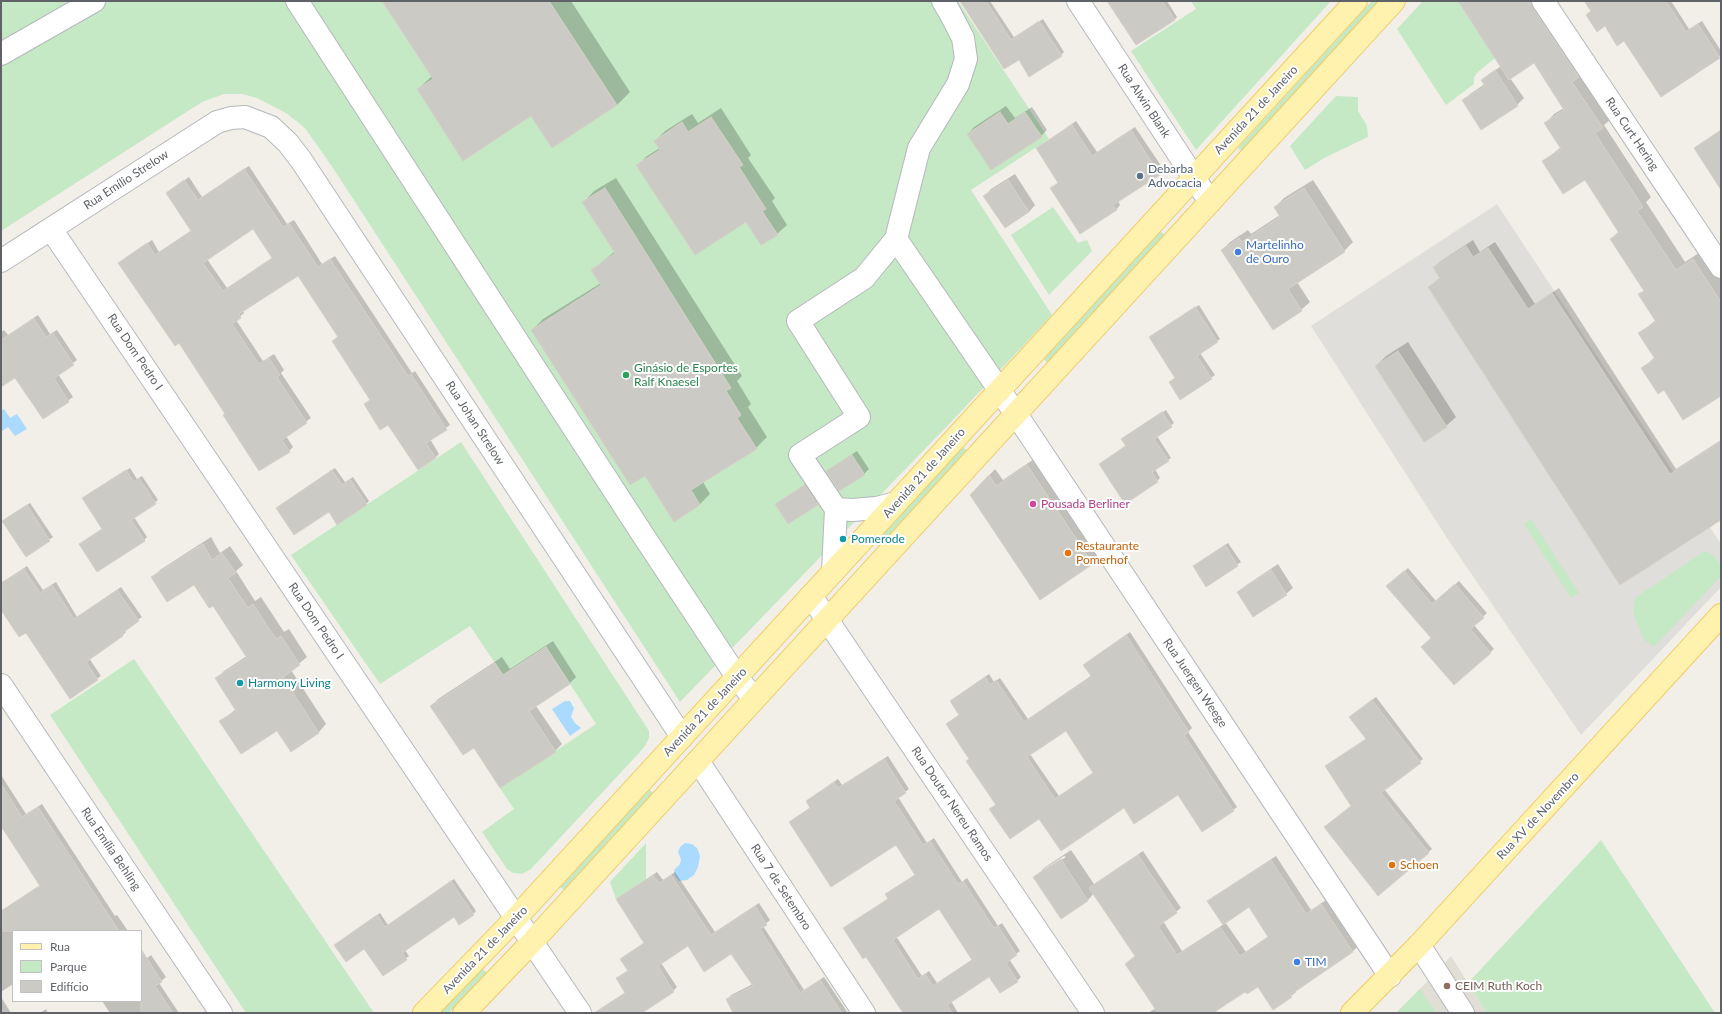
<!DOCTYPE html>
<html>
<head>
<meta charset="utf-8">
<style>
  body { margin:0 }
  #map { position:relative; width:1722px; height:1014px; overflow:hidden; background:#f1efe8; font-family:Lato,sans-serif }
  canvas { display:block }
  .frame { position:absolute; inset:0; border:2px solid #5f6368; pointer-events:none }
  .legend { position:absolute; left:12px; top:930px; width:130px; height:72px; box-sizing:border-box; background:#fff; border:1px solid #bfc1c3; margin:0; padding:5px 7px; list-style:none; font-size:12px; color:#5f6368 }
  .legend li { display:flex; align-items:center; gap:8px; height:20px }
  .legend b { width:20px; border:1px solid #bfc1c3 }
</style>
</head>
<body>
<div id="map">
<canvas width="1722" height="1014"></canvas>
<div class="frame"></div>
<ul class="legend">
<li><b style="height:5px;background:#fff2af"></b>Rua</li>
<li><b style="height:11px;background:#c5e8c5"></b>Parque</li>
<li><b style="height:11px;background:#cccac5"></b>Edifício</li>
</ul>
</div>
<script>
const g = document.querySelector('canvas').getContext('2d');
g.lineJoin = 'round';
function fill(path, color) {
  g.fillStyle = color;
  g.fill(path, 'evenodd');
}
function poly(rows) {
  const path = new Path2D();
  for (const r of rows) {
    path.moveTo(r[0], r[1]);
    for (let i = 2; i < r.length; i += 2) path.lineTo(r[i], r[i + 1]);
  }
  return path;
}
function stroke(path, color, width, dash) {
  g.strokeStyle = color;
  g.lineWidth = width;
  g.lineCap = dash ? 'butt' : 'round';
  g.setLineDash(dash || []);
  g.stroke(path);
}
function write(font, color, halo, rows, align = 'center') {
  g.font = font + ' Lato,sans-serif';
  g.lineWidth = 4;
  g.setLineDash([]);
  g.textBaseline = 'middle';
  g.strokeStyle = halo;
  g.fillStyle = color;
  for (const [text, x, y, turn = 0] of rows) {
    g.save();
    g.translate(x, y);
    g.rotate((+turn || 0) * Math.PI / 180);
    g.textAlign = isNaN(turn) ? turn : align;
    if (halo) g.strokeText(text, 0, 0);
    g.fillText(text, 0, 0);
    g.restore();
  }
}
fill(poly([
  [1497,204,1721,544,1721,587,1581,735,1447,538,1311,326]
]), '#e0deda');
fill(poly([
  [1451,956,1487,1013,1396,1013,1420,989]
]), '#e1ded6');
fill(poly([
  [1,1,958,1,1049,139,971,190,1052,315,951,422,680,702,333,168,305,128,286,113,257,98,242,94,224,94,202,102,1,231],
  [1191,1,1331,1,1196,150,1131,51,1196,9],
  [1372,1,1380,1,1243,152,1238,148],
  [1423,1,1458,1,1495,58,1478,72,1474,77,1474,84,1446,105,1397,29],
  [1336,96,1358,97,1358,111,1367,126,1368,137,1326,157,1305,170,1290,146],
  [1053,207,1078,243,1087,240,1092,251,1049,295,1011,235],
  [1160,231,1166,236,1049,365,1044,359],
  [461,442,649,731,649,738,645,746,639,753,531,869,522,874,513,873,507,869,482,832,514,809,500,788,596,724,546,647,503,675,470,626,380,684,291,555],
  [962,446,968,452,881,548,875,543],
  [1531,519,1579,593,1571,598,1524,524],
  [1705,551,1713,555,1721,566,1721,576,1654,647,1645,640,1639,629,1633,611,1635,598],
  [134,659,191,743,374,1013,246,1013,50,715],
  [649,789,654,794,566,891,560,887],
  [1601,840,1715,1013,1487,1013,1468,983],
  [646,843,646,879,616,899,610,882],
  [482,968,487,973,449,1013,438,1013],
  [1420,989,1436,1013,1396,1013]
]), '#c5e8c5');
fill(poly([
  [4,409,10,418,17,414,27,429,15,436,8,427,2,431,1,411],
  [565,701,570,701,574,708,571,717,575,723,581,728,570,736,552,709],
  [685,843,692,844,697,848,700,856,698,867,694,875,687,880,679,881,675,876,674,870,680,864,681,859,678,852,680,847]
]), '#aadaff');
fill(poly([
  [383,1,571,1,630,92,617,105,531,115,418,89,432,76],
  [961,1,990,1,1014,37,1043,19,1064,52,1061,55,1019,58],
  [1108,1,1167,1,1177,17,1174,20],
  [1459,1,1543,1,1611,119,1604,125,1651,197,1646,202,1685,262,1702,251,1721,280,1721,392,1664,389,1643,368,1655,357,1640,333,1656,320,1640,295,1644,290,1611,239,1619,231,1585,178,1543,162,1561,147,1546,123,1554,114,1564,108,1534,62,1510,78,1524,98,1517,105,1481,128,1463,101,1470,94,1485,84,1482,80,1501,66],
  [1585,1,1671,1,1689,29,1702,21,1721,51,1721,55,1661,95,1625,40,1605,25,1587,15,1591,11],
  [1006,106,1015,118,1032,107,1047,130,1041,136,968,134,974,127],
  [721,108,751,155,748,158,775,198,772,201,787,225,777,234,762,244,746,220,638,165,647,156,660,148,655,141,665,131,692,114,698,123],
  [1076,121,1097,152,1135,127,1164,170,1118,201,1120,205,1116,210,1052,189,1059,182,1037,148],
  [249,166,287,224,294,220,322,264,335,256,412,373,415,371,450,425,430,439,439,454,435,458,365,405,371,399,333,341,338,336,299,274,243,310,244,313,236,320,263,361,274,354,284,370,281,373,311,418,286,436,293,447,289,451,226,413,179,342,120,263,152,240,159,252,192,230,171,190,189,177,202,197],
  [253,228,273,258,227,288,207,259],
  [1015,174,1035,205,1029,212,1005,227,985,196,991,189],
  [616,178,742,376,737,381,751,404,748,407,767,437,756,448,703,482,710,494,700,504,675,521,645,475,532,330,543,319,601,283,593,270,615,251,584,202,594,191],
  [1313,180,1353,242,1344,251,1297,282,1310,302,1301,310,1222,250,1230,242,1248,230,1251,234,1280,215,1275,207,1284,198],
  [1473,240,1480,252,1495,242,1535,304,1559,288,1676,469,1721,440,1721,518,1429,287,1441,277,1434,267,1441,261],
  [1199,305,1220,339,1200,353,1215,375,1181,399,1170,382,1176,377,1153,335],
  [38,315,50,334,57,330,77,360,58,374,73,397,43,418,15,376,1,386,1,332,4,330,8,335],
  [1408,342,1456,417,1446,426,1376,366,1386,356],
  [1166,410,1174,423,1157,436,1171,458,1155,469,1160,478,1157,481,1125,502,1100,464,1126,445,1122,439,1125,436],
  [857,451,869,469,864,474,827,471],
  [1034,459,1099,557,1093,563,1041,598,971,495,995,469,1003,480],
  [130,468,137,479,142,476,158,500,134,517,147,537,144,540,103,529,87,496],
  [335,468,345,482,353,477,369,501,366,504,329,511,277,508],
  [810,481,822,499,789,523,776,504],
  [30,503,53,537,26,556,6,518],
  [211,537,220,553,230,546,243,565,236,571,255,601,261,597,284,632,289,629,307,657,291,670,326,724,319,732,291,751,277,729,221,721,236,709,217,679,224,671,247,656,213,604,194,584,153,577,160,570],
  [1228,543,1241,562,1206,586,1194,566],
  [1278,564,1293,588,1286,594,1238,593,1245,586],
  [27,566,43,590,56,582,77,617,121,587,142,617,124,630,126,632,122,636,89,658,101,676,70,697,26,631,1,608,1,583],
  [1408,568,1436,601,1459,581,1487,613,1474,625,1494,649,1454,684,1432,638,1392,583],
  [1130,632,1192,728,1188,732,1237,807,1233,810,1178,794,1124,807,1039,818,991,809,996,804,970,759,947,724,960,714,955,698,989,674,994,682,1000,678,1028,719,1092,676,1084,665],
  [1066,730,1094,772,1059,796,1030,754],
  [553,641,576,677,570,683,536,706,562,744,555,751,474,747,431,706,438,699,502,657,510,669],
  [1376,697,1423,759,1384,789,1432,849,1378,895,1352,806,1326,766,1367,739,1354,714],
  [888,756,909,789,898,797,927,843,934,838,962,882,967,878,998,926,1002,923,1020,951,1009,959,1021,977,1017,981,990,976,951,1001,958,1013,904,1013,848,925,889,898,886,894,890,891,916,874,896,844,790,822,811,807,811,798,838,779,842,785],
  [940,908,973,959,937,983,929,971,922,976,896,936],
  [1,775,26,814,42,804,115,916,117,915,128,931,13,931,13,984,1,992,1,911,40,885,1,825],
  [1071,850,1094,884,1143,851,1181,908,1163,921,1182,951,1224,924,1208,902,1213,897,1276,856,1311,910,1326,900,1358,946,1353,951,1295,990,1296,992,1291,996,1258,985,1246,991,1216,1010,1217,1013,1148,1013,1156,1008,1136,956,1094,893,1088,900,1061,917,1035,878,1044,868],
  [1064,856,1066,857,1044,871,1044,869],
  [1249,906,1269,936,1246,952,1225,922],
  [657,872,663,880,675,872,715,932,759,903,770,920,763,926,804,990,824,977,848,1013,734,1013,728,999,731,995,753,984,731,953,688,945,661,963,677,987,673,991,640,1013,601,1013,599,1011,603,1007,626,992,617,978,628,970,621,959,645,942,617,899],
  [454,879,476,911,473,914,454,916,405,950,409,956,383,975,365,948,336,945,380,913,388,925],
  [141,952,146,959,151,955,166,977,159,983,179,1013,110,1013,102,1001,141,1001],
  [1,997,11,1013,1,1013],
  [46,1009,48,1013,40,1013]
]), '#0003');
const building = poly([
  [382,1,549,1,617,105,552,148,531,116,463,161,417,89,433,79,382,1],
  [960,1,986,1,1011,40,1039,21,1062,56,1029,77,1019,60,1004,69,960,1],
  [1107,1,1162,1,1175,20,1136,45,1107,1],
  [1458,1,1530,1,1533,8,1579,77,1572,82,1603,128,1595,133,1643,207,1637,211,1676,270,1693,259,1721,302,1721,396,1683,420,1664,390,1658,394,1641,368,1655,359,1638,333,1656,322,1638,294,1644,291,1610,239,1619,233,1585,180,1563,194,1542,161,1561,149,1544,123,1564,110,1534,63,1509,80,1458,1],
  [1584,1,1666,1,1686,32,1698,24,1720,58,1661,97,1624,41,1617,46,1605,26,1597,32,1586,15,1591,11,1584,1],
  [1495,70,1518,106,1481,130,1462,100,1485,86,1481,80,1495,70],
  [1000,112,1008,124,1025,112,1042,137,991,170,967,134,1000,112],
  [711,117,743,165,739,167,766,209,762,211,778,235,761,245,746,222,695,255,636,165,660,150,654,141,682,122,688,132,711,117],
  [1072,125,1092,156,1131,130,1160,175,1113,205,1117,210,1080,234,1050,188,1058,183,1036,148,1072,125],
  [1721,130,1721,190,1694,148,1721,130],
  [244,169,283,227,289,223,318,267,330,259,408,376,411,374,447,430,426,443,436,458,418,470,388,425,380,430,364,404,370,400,332,341,338,337,298,276,239,314,241,318,232,324,259,364,269,358,280,375,277,377,307,423,282,440,290,452,259,471,223,415,225,414,179,343,175,346,118,263,147,243,155,255,191,231,166,193,184,180,198,200,244,169],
  [253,229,272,258,223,291,203,263,253,229],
  [1008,180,1029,212,1005,228,983,196,1008,180],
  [605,188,731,388,726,391,741,415,737,418,757,449,691,490,700,505,674,522,645,476,630,485,531,330,601,285,591,270,615,253,582,202,605,188],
  [1304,188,1345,252,1288,289,1302,311,1273,330,1221,250,1239,238,1242,242,1280,217,1274,207,1304,188],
  [1466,246,1473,257,1488,248,1528,309,1552,293,1670,474,1721,441,1721,520,1620,585,1428,287,1440,279,1433,267,1466,246],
  [1195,307,1218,342,1197,356,1212,379,1180,400,1169,382,1175,378,1149,337,1195,307],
  [34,319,46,337,53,333,74,365,54,378,69,402,43,419,15,378,1,387,1,340,34,319],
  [1398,351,1447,427,1424,442,1375,366,1398,351],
  [1162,412,1172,427,1154,439,1169,461,1152,472,1158,482,1125,504,1099,464,1126,446,1121,439,1162,412],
  [852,455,865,475,839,491,826,471,852,455],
  [1027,465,1093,564,1040,600,970,495,989,475,996,486,1027,465],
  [126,470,134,482,139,478,156,504,131,520,145,541,97,572,79,544,102,529,82,498,126,470],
  [332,470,342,485,350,479,367,505,337,525,329,512,294,535,276,508,332,470],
  [805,485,818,505,788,524,775,504,805,485],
  [27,505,50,541,26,557,2,521,27,505],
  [203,544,212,560,222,553,236,573,228,578,248,608,253,604,276,639,281,636,300,665,283,677,319,733,291,752,277,731,241,754,219,721,236,711,215,678,247,658,213,606,209,608,194,585,167,602,151,577,203,544],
  [1225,545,1238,566,1206,587,1193,566,1225,545],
  [24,569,40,593,52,585,74,619,117,590,139,621,121,634,123,636,86,662,98,680,70,699,26,633,19,637,1,610,1,583,24,569],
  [1271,570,1287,595,1253,617,1237,592,1271,570],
  [1404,571,1432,604,1455,584,1484,618,1470,629,1491,653,1454,685,1421,647,1431,638,1386,586,1404,571],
  [1126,635,1189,732,1184,735,1234,811,1202,832,1178,795,1134,824,1124,808,1061,851,1039,819,1010,839,989,809,996,805,966,761,969,759,946,724,959,715,950,701,985,677,990,685,996,680,1024,722,1091,676,1083,665,1126,635],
  [1066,731,1093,773,1055,799,1027,757,1066,731],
  [546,647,570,684,529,711,556,752,500,788,474,748,463,755,430,706,495,663,503,675,546,647],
  [1372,700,1421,763,1381,793,1429,853,1378,896,1324,827,1351,806,1325,766,1366,739,1349,717,1372,700],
  [884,759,906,793,894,801,923,845,930,841,958,884,963,881,994,928,998,926,1017,955,1006,963,1018,982,1000,993,989,977,947,1005,952,1013,903,1013,866,957,863,959,843,928,888,899,885,894,915,875,896,845,831,887,789,822,810,808,806,801,834,782,838,788,884,759],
  [939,909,972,960,933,986,925,974,918,979,893,940,939,909],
  [1,784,22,817,38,807,119,931,1,931,1,911,40,886,1,826,1,784],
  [1138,855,1177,913,1158,926,1177,955,1220,927,1240,956,1268,937,1249,907,1223,925,1207,901,1271,860,1306,914,1321,904,1353,952,1290,995,1292,997,1273,1010,1258,987,1247,994,1245,992,1213,1013,1158,1013,1125,964,1135,956,1089,888,1138,855],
  [1061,859,1088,901,1061,919,1033,877,1061,859],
  [653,875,659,883,671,875,711,935,755,906,767,925,760,929,800,993,820,980,842,1013,733,1013,726,999,753,986,731,954,704,972,688,946,658,966,674,992,642,1013,594,1013,625,993,616,978,628,971,620,959,644,943,616,899,653,875],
  [451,881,474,915,459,925,454,917,402,953,407,960,383,976,364,949,346,962,334,945,377,915,385,927,451,881],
  [141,949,162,982,155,986,173,1013,141,1013,141,949]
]);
fill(building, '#cccac5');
stroke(building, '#d6d1c6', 1);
const minor = poly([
  [297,1,641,532,737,677,754,699],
  [943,1,949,11,963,38,966,59,958,84,919,148,896,239,1024,426,1390,976],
  [1078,1,1210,202],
  [1543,1,1721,267],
  [1,54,94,1],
  [51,229,580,1013],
  [1,261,217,122,231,118,245,117,271,127,288,143,301,160,682,737],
  [836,509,800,455,859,417,798,321,864,278,896,239],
  [833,571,836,509,852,510,877,508,896,503],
  [811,596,1093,1013],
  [1,685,221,1013],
  [698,761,864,1013],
  [1419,945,1463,1013]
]);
const major = poly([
  [424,1013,516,918,1356,1],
  [464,1013,532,942,1394,1],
  [1352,1013,1419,945,1721,615]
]);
stroke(minor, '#b5b8bc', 24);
stroke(major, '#f2c960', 24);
stroke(minor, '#fff', 22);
stroke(major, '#fff2af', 22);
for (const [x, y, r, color] of [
  [1140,176,4,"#5c6f8a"],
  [1238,252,4,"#3f7fe0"],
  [626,375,4,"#2e9e5b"],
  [1033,504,4,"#d1479c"],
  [843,539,4,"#0f9aa8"],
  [1068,553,4,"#e8710a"],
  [240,683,4,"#0f9aa8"],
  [1392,865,4,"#e8710a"],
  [1297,962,4,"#3f7fe0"],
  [1447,986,4,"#8d6e63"]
]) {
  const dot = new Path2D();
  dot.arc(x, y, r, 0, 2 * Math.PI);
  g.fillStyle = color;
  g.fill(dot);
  stroke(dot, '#fff', 1.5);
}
write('12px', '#5f6368', '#fff', [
  ["Rua Alwin Blank",1144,101,57],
  ["Avenida 21 de Janeiro",1256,110,-47],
  ["Rua Curt Hering",1632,134,56],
  ["Rua Emílio Strelow",126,180,-33],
  ["Rua Dom Pedro I",135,352,56],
  ["Rua Johan Strelow",475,423,57],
  ["Avenida 21 de Janeiro",924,473,-48],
  ["Rua Dom Pedro I",316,621,56],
  ["Rua Juergen Weege",1195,683,56],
  ["Avenida 21 de Janeiro",705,712,-47],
  ["Rua Doutor Nereu Ramos",952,804,56],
  ["Rua XV de Novembro",1538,816,-47],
  ["Rua Emília Behling",111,849,56],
  ["Rua 7 de Setembro",781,887,57],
  ["Avenida 21 de Janeiro",485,950,-46]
]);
write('12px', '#4e5e75', '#fff', [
  ["Debarba",1148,169],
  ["Advocacia",1148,183]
], 'left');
write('12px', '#366cbe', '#fff', [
  ["Martelinho",1246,245],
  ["de Ouro",1246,259],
  ["TIM",1305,962]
], 'left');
write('12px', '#27864d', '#fff', [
  ["Ginásio de Esportes",634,368],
  ["Ralf Knaesel",634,382]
], 'left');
write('12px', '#b23c85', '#fff', [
  ["Pousada Berliner",1041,504]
], 'left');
write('12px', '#0d838f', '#fff', [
  ["Pomerode",851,539],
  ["Harmony Living",248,683]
], 'left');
write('12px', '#c56008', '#fff', [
  ["Restaurante",1076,546],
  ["Pomerhof",1076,560],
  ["Schoen",1400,865]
], 'left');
write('12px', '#785e54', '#fff', [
  ["CEIM Ruth Koch",1455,986]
], 'left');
</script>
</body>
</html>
